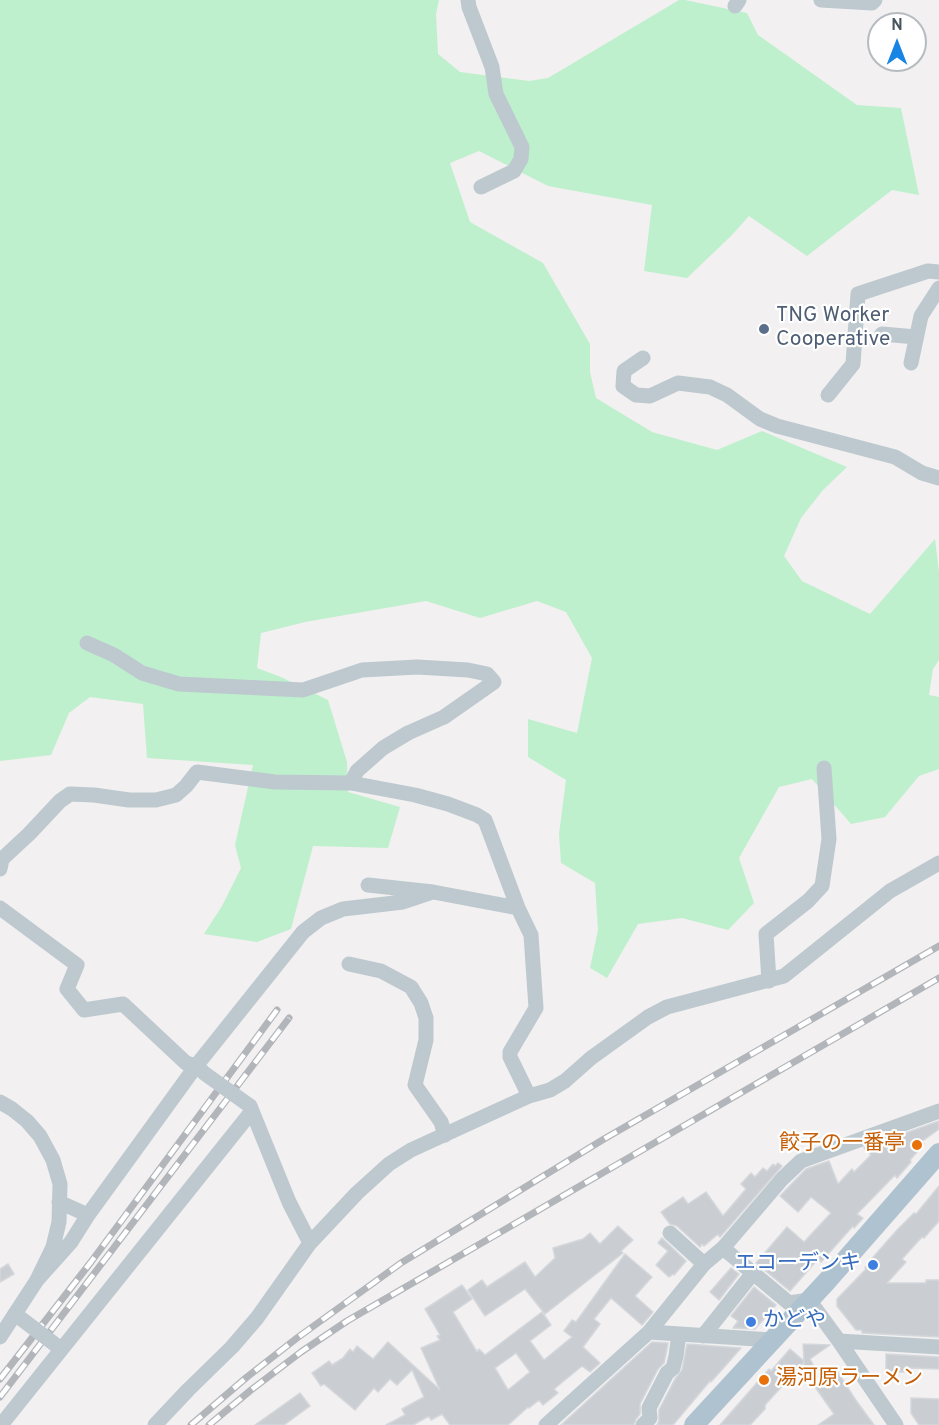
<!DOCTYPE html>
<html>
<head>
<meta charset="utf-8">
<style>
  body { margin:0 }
  #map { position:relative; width:939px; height:1425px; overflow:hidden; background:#f2f0f0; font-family:Overpass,sans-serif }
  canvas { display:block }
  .north { position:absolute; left:867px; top:12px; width:60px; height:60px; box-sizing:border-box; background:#fff; border:2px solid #b5bbbe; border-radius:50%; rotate:0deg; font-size:16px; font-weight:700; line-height:24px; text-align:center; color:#47555d }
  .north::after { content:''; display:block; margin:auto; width:21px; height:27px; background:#1885e4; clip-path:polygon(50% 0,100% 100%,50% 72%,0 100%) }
</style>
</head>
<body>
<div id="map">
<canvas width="939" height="1425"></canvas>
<div class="north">N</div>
</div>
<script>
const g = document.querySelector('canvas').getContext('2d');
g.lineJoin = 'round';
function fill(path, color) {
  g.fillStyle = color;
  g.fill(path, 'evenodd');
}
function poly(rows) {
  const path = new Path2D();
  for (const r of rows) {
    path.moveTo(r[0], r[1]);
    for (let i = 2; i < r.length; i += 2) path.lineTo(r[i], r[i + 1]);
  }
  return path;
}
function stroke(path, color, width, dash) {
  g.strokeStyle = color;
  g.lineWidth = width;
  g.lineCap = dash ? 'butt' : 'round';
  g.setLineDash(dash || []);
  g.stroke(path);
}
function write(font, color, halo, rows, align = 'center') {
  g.font = font + ' Overpass,"Noto Sans JP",sans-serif';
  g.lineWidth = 4.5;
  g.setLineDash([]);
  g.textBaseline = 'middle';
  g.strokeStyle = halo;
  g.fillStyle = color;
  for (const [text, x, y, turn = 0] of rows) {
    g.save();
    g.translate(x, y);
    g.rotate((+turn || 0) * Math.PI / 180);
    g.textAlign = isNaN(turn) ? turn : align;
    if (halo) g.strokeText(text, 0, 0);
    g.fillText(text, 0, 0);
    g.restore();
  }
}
fill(poly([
  [0,0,439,0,436,14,438,54,460,72,529,81,548,78,679,0,685,0,747,13,758,35,857,105,901,108,919,195,892,190,807,256,749,216,731,236,687,278,644,271,652,205,548,186,479,151,450,163,470,222,543,263,590,344,590,372,596,398,652,432,717,450,762,431,847,467,823,490,801,518,784,556,802,581,870,614,935,539,939,572,939,660,933,669,929,695,939,697,939,769,919,776,885,817,851,824,812,779,779,787,739,858,754,903,728,930,682,918,638,924,607,978,590,968,598,930,595,883,561,863,559,834,566,780,528,757,528,719,577,733,592,658,566,612,537,601,480,618,426,601,305,622,261,633,257,668,281,677,328,700,347,762,348,792,400,807,388,848,313,846,291,929,257,942,204,934,222,906,241,868,235,845,253,765,147,758,143,704,90,697,69,713,51,755,0,761]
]), '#bef0cd');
const building = poly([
  [939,1121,939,1129,921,1142,924,1144,910,1160,911,1162,897,1178,895,1175,857,1214,863,1218,854,1228,853,1226,821,1262,818,1259,790,1291,756,1263,787,1227,804,1242,831,1213,811,1197,798,1212,780,1196,806,1169,829,1161,838,1184,852,1169,854,1172,871,1155,864,1148,939,1121],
  [778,1163,782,1166,720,1237,718,1234,704,1246,702,1244,700,1247,677,1226,670,1224,661,1212,683,1197,688,1204,706,1192,723,1216,746,1189,741,1184,751,1173,755,1177,763,1168,767,1171,773,1164,775,1166,778,1163],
  [939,1186,939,1221,924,1238,922,1237,902,1259,906,1262,887,1283,926,1283,926,1280,939,1280,939,1337,862,1333,862,1330,856,1330,837,1306,837,1299,866,1269,865,1268,875,1255,897,1230,914,1213,916,1214,939,1186],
  [618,1226,633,1240,621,1251,623,1253,545,1314,525,1289,485,1316,468,1290,482,1280,487,1287,525,1262,535,1277,555,1258,553,1248,583,1239,590,1233,600,1244,618,1226],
  [662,1238,686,1261,674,1275,673,1274,669,1277,656,1265,668,1251,658,1243,662,1238],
  [625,1254,652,1277,635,1296,653,1312,642,1325,611,1298,594,1319,600,1324,583,1347,600,1363,590,1372,582,1366,554,1389,558,1393,543,1405,539,1400,529,1408,528,1407,508,1425,450,1425,442,1414,431,1420,429,1416,413,1425,386,1425,405,1415,402,1409,424,1397,412,1370,397,1385,390,1379,378,1392,374,1388,355,1410,324,1384,321,1386,312,1373,329,1361,332,1365,343,1358,350,1349,353,1352,357,1346,373,1359,388,1342,440,1390,421,1348,440,1340,437,1336,440,1335,425,1309,462,1285,472,1299,453,1312,477,1352,479,1349,485,1355,542,1312,551,1325,530,1341,544,1360,572,1337,564,1331,572,1320,576,1322,625,1254],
  [516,1353,530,1372,508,1390,495,1368,516,1353],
  [8,1264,14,1274,0,1282,0,1269,8,1264],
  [731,1268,739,1274,719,1300,710,1292,731,1268],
  [754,1287,776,1305,755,1329,733,1328,738,1321,731,1316,754,1287],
  [652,1342,668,1343,666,1354,664,1363,658,1369,640,1404,640,1414,636,1419,634,1425,561,1425,652,1342],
  [687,1344,741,1348,711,1382,710,1381,673,1425,657,1425,659,1421,659,1410,675,1379,682,1370,687,1344],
  [803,1344,830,1345,810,1359,820,1377,810,1383,804,1372,804,1362,765,1405,765,1409,750,1425,720,1425,769,1369,771,1371,790,1349,804,1361,803,1344],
  [886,1354,939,1357,939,1369,909,1368,909,1372,886,1372,886,1354],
  [836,1369,855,1399,874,1425,818,1425,834,1414,813,1384,836,1369],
  [300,1393,310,1406,284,1425,255,1425,300,1393],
  [911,1398,939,1399,939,1425,919,1425,911,1413,911,1398]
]);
fill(building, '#caced2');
stroke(building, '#d4d7db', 1.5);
stroke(poly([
  [468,0,469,7,492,67,496,94,522,147,521,159,514,171,481,187],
  [821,0,872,3,875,0],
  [735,6,739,0],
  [882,334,916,337],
  [643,358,624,371,623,386,636,395,650,396,678,383,710,387,727,395,760,419,777,426,895,457,922,473,939,478],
  [911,363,921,316,939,288],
  [828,395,853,364,858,294,928,271,939,272],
  [87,643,114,655,142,673,179,684,303,690,362,670,417,667,468,670,487,674,494,682,444,717,408,733,383,748,357,771,351,783],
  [0,869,2,859,29,834,60,801,70,794,94,795,129,800,156,800,176,795,186,786,197,772,275,782,351,783,415,795,448,804,477,815,485,820,518,908,531,935,536,1008,510,1052,510,1057,529,1096],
  [368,885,433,892,518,908],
  [0,908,77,965,67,989,84,1010,123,1004,186,1063,196,1066,202,1071],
  [349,964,381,971,411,987,421,1003,426,1018,426,1040,415,1085,441,1122,445,1135],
  [769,981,766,934,808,901,822,886,829,839,824,768],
  [0,1102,12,1109,27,1121,40,1136,53,1160,60,1184,59,1222,53,1247,37,1280,0,1337],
  [250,1106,289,1202,310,1243],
  [59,1202,88,1215],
  [670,1233,704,1264],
  [723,1248,789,1303,809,1300,839,1341,896,1425],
  [37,1280,71,1242,88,1215,196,1066,303,932,321,918,343,909,403,902,433,892],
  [649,1332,772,1340],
  [703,1336,753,1273],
  [839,1341,939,1347],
  [1,1425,252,1111],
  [155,1425,188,1390,232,1347,257,1318,310,1243,357,1193,389,1164,411,1150,529,1096,550,1090,565,1081,591,1058,648,1017,667,1007,784,976,890,891,939,863],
  [546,1425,649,1332,704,1264,723,1248,782,1179,801,1161,939,1111],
  [643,1425,650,1418,649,1408,667,1373,673,1368,676,1356,679,1334]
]), '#bdc9cf', 15);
stroke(poly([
  [694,1425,827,1281,939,1153]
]), '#afc2cf', 20);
const rail = poly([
  [0,1379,91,1262,277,1010],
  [0,1397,289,1018],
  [191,1425,247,1377,297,1338,401,1263,604,1139,939,946],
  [209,1425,251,1390,301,1352,347,1321,939,978]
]);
stroke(rail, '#b2b6ba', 7);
stroke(rail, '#fff', 4.5, [14]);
stroke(poly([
  [204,1073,250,1106],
  [15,1314,61,1349]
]), '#bdc9cf', 15);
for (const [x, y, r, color] of [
  [764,329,6,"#5c6f8a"],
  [917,1145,6,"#e8710a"],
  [873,1265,6,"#3f7fe0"],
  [751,1322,6,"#3f7fe0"],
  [764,1380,6,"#e8710a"]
]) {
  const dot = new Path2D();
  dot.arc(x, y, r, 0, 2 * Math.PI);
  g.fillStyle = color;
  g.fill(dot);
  stroke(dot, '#fff', 2);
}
write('21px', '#4e5e75', '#fff', [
  ["TNG Worker",776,317],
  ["Cooperative",776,341]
], 'left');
write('21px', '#c56008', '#fff', [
  ["餃子の一番亭",905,1145],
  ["湯河原ラーメン",776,1380,"left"]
], 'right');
write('21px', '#366cbe', '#fff', [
  ["エコーデンキ",861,1265],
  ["かどや",763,1322,"left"]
], 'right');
</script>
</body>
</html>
